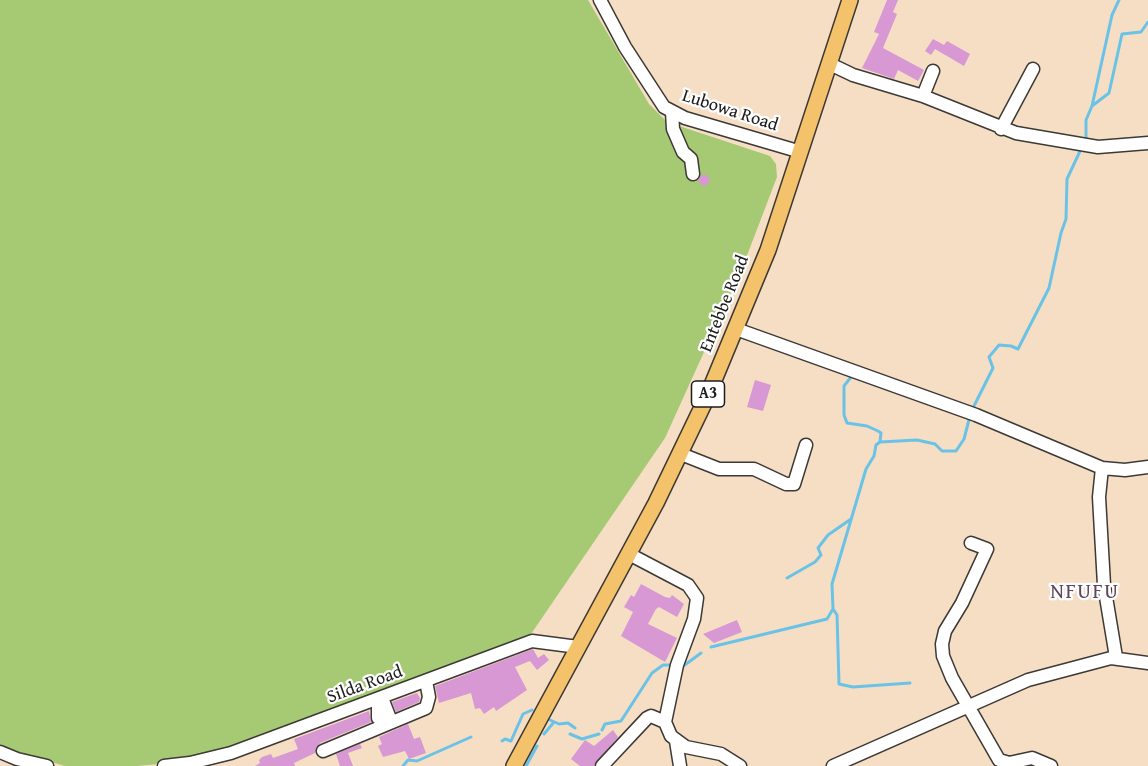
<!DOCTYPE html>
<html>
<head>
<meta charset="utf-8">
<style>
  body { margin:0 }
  canvas { display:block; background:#f5dec4 }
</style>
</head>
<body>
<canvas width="1148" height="766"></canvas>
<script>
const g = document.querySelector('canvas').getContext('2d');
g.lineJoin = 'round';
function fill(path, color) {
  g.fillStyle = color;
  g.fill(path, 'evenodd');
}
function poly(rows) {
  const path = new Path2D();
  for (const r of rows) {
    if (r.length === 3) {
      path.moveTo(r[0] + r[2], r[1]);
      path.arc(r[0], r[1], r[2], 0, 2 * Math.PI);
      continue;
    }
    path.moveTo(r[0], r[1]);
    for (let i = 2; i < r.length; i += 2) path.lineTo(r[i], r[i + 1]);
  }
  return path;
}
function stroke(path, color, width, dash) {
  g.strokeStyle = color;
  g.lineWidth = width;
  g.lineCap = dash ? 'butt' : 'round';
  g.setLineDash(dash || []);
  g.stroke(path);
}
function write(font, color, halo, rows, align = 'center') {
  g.font = font + ' "Gentium Book Plus",serif';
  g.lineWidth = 4.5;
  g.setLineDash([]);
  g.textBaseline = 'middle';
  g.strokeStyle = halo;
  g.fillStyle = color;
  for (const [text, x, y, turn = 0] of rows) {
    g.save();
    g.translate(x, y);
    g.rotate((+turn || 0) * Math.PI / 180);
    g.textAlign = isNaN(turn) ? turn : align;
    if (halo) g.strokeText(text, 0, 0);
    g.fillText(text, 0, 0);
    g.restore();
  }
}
fill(poly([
  [0,0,588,0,649,104,667,122,770,156,776,164,777,177,743,266,665,438,531,634,365,700,183,762,136,766,65,766,0,747]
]), '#a6ca73');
stroke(poly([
  [1092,106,1109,93,1122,34,1141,32,1148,22],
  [1086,140,1086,120,1092,106,1112,15,1119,0],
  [851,377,844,386,844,415,847,423,867,426,878,431,881,433,880,441],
  [972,410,993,368,989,357,999,345,1011,346,1018,349,1049,288,1061,233,1066,219,1067,179,1081,149],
  [787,578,815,562,821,555,818,548,828,535,851,519],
  [711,647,827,619,833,609],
  [682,667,701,653],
  [910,683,853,687,839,684,837,615,833,609,832,584,866,469,874,456,876,445,880,442,917,440,935,444,942,451,956,451,964,439,970,416],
  [550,720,559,724,568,723,575,728],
  [602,730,605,724,621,721,652,673,663,665,670,665],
  [544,734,554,722],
  [570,734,582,739,599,734],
  [502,741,505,739,511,741,523,714,532,710],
  [403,766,408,760,417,761,471,737],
  [526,766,537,746]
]), '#6ac3e7', 3);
fill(poly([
  [887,0,898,0,893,12,897,14,883,48,924,70,918,81,898,70,894,79,862,68,879,34,874,32],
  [933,39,944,45,947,41,970,54,964,66,935,49,931,55,925,51],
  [704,180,5.5],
  [755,380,771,385,763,411,747,407],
  [641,584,665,597,670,598,672,595,684,604,677,617,659,607,656,609,648,624,677,638,665,662,621,636,633,612,624,607,631,595,634,597],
  [737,620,742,632,714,643,703,634],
  [533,649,538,658,544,654,549,660,537,670,530,661,515,667,527,690,496,711,494,707,484,714,480,708,475,709,471,693,439,703,435,686],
  [417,693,420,698,419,702,396,712,392,702],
  [369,711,371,722,320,743,315,753,294,763,295,766,255,766,260,763,259,760,262,757,271,754,273,758,298,749,294,739],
  [408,724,414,739,420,737,426,753,409,759,405,751,383,757,378,746,382,744,379,737],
  [613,730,618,737,594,766,580,766,571,759,585,740,594,746],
  [360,744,362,748,348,753,353,766,340,766,336,754]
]), '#d798d3');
const minor = poly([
  [600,0,625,47,664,107,685,118,801,152],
  [830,64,853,75,923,96,1016,133,1098,147,1148,143],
  [923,96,933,71],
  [672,112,673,129,683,152,691,159,693,174],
  [1001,129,1033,69],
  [736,329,976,415,1102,468,1125,470,1148,467],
  [681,454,719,469,754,469,786,484,794,484,806,445],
  [1102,468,1099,497,1104,585,1116,657],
  [971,543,987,549,962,603,945,631,942,644,943,656,952,678,999,760,1009,763,1032,758,1051,766],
  [629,554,688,585,697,598,694,619,677,665,665,722,671,736,686,747,721,754,740,766],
  [382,698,389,716],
  [378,699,378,718],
  [676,741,680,766],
  [323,751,426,708,429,697,426,681],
  [0,752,17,759,47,766],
  [164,766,190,763,231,753,532,641,578,647],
  [602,766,647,718,651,716,665,722],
  [833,766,1028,680,1111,658,1148,663]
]);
const major = poly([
  [514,766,656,503,707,397,768,250,850,0]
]);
stroke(minor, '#3d3935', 15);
stroke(major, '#3d3935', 18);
stroke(minor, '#fff', 12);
stroke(major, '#f3c26a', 15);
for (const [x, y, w] of [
  [708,394,33]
]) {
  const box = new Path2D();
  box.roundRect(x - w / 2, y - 13, w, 26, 4.5);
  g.fillStyle = '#fff';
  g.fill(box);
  stroke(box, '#1c1c1c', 1.5);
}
write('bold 16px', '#1c1c1c', null, [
  ["A3",708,394]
]);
write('18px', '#1c1c1c', '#fff', [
  ["Lubowa Road",730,111,18],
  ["Entebbe Road",725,304,-68],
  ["Silda Road",365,685,-20]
]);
g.letterSpacing = '1.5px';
write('21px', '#5d475c', '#fff', [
  ["NFUFU",1085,593]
]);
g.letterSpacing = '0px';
</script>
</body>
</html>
